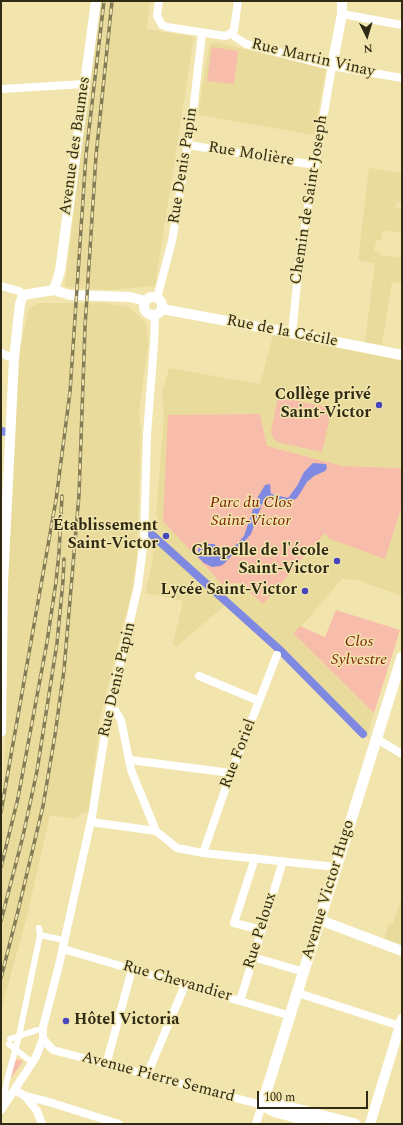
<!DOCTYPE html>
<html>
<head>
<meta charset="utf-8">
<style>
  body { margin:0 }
  #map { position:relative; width:403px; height:1125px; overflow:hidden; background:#f1e5ad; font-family:Spectral,serif }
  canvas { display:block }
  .frame { position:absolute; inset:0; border:2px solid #2f2a14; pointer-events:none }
  .north { position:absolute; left:347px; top:16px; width:40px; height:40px; -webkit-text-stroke:3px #f1e5ad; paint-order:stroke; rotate:175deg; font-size:11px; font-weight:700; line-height:16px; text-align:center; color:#2f2a14 }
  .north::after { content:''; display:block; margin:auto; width:14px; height:18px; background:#2f2a14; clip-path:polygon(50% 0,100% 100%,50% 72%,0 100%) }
  .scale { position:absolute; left:257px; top:1091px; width:111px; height:18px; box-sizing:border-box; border:2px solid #2f2a14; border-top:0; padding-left:5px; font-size:12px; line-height:14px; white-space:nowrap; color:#2f2a14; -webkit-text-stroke:3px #f1e5ad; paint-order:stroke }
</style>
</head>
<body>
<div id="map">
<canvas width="403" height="1125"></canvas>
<div class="frame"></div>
<div class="north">N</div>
<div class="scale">100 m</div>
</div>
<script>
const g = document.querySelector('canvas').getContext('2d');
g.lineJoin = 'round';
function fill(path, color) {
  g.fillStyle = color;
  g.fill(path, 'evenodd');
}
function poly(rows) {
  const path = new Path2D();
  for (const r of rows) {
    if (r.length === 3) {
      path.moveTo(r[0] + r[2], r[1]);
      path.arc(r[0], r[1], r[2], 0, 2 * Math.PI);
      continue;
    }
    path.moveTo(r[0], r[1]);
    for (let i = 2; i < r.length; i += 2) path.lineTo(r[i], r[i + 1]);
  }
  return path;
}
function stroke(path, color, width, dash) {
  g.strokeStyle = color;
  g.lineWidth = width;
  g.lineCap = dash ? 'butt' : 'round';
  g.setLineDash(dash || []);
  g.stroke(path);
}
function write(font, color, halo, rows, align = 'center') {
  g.font = font + ' Spectral,serif';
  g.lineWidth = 3;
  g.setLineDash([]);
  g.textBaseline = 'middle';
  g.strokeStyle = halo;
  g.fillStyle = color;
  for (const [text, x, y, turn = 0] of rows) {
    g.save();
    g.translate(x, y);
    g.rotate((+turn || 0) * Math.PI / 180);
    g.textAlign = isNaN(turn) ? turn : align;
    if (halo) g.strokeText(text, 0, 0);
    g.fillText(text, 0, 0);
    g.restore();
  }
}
fill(poly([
  [99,1,150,1,147,29,194,37,155,286,110,290,65,287],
  [215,42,326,69,314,135,198,115,208,51,210,45],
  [369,168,402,173,402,172,402,203,397,202,396,208,402,209,402,233,383,230,381,241,376,240,374,251,380,252,379,255,402,258,402,283,392,282,382,345,365,342,375,263,358,261],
  [39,303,103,303,129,307,146,323,148,344,139,413,141,428,137,555,132,590,100,718,89,813,83,813,74,819,50,815,27,917,1,1010,1,802,3,791,5,748,7,586,18,359,29,308],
  [273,335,402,361,402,469,397,468,342,466,267,446,260,414,168,415,325,533,385,559,402,506,402,596,357,580,342,579,299,629,293,633,374,713,367,735,358,727,273,642,229,602,176,647,173,644,183,601,145,593,152,564,155,528,158,525,158,518,156,515,164,416,162,394,169,368,260,384],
  [402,896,402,946,384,939,389,923,393,924]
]), '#e9db9b');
fill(poly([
  [212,47,238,51,234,84,207,81],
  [278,397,332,408,322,452,277,442,273,437,271,431],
  [260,414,267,446,342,466,397,468,402,469,402,506,385,559,339,542,330,539,325,533,263,604,239,583,222,584,163,521,168,415],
  [336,610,400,630,374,713,293,633,300,626,325,637],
  [16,1059,23,1061,9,1081]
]), '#f8bcaa');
fill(poly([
  [313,463,326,464,327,468,325,471,314,476,307,482,297,498,285,505,269,499,265,500,262,504,251,534,224,564,220,566,212,567,204,563,198,557,198,549,203,544,214,544,224,551,228,552,232,549,244,536,256,500,265,485,270,484,271,494,288,498,297,486,304,472]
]), '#7f89e2');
stroke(poly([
  [1,431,6,432],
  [149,532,281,651,363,734]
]), '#7f89e2', 8);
stroke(poly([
  [40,935,59,939],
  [10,1039,37,1030],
  [9,1044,29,1060],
  [4,1100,6,1084,19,1036,40,935,39,928]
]), '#fff', 6);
stroke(poly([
  [159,1,157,16,162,25,167,27,225,36,232,33],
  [342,14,402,25],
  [232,33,235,37,246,44,332,66,402,78],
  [232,33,234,30,238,1],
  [1,89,84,84],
  [188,145,315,165],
  [1,286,19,291,23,295],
  [157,298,172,241,193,112,202,33],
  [292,333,300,254,332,66],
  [1,353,14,359],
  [199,676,259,701],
  [110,708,115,710,121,720,131,770,156,831,177,848,203,853,336,867],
  [377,739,402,754],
  [130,760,231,773],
  [91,822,156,831],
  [203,853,231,773,277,655],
  [255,858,234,923,262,930],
  [63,949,291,1016],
  [253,957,304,972],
  [298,993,400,1026],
  [240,1001,283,861],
  [43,1039,53,1050,262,1105,256,1124],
  [106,1065,132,969],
  [147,1075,185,985],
  [15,1090,25,1096,49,1102,119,1124],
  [25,1096,37,1111,42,1124],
  [1,1110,36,1057,43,1039,43,1027,59,965,92,816,107,721,138,586,144,539,147,435,154,344,155,315]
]), '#fff', 8);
stroke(poly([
  [332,66,342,14,342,1],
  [54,290,60,271,96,1],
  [54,290,70,295,130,297,146,301],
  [153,306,9],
  [162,309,292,333,402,355],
  [1,732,3,583,14,359,18,321,20,304,23,295,54,290],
  [320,920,402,951],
  [370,1124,402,1019]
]), '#fff', 10);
stroke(poly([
  [262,1105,402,657],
  [262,1105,277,1104,355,1124],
  [262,1105,276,1112,321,1124]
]), '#fff', 11);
const rail = poly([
  [1,812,56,500,70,392,86,155,104,1],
  [1,867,18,798,47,642,56,582,59,553,62,496],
  [1,921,23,836,37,771,57,643,63,581,64,559],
  [1,978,18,911,43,806,55,735,64,670,79,495,85,327,96,156,112,1]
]);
stroke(rail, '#847c57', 3.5);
stroke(rail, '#f1e5ad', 2, [6]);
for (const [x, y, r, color] of [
  [379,405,4,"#4746bc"],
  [166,536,4,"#4746bc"],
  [337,561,4,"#4746bc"],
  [305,591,4,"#4746bc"],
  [66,1021,4,"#4746bc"]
]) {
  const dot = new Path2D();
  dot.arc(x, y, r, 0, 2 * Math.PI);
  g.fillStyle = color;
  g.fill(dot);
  stroke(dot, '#f1e5ad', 1.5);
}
write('16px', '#2f2a14', '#f1e5ad', [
  ["Rue Martin Vinay",313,59,13],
  ["Avenue des Baumes",76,146,-82],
  ["Rue Molière",251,155,9],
  ["Rue Denis Papin",184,166,-81],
  ["Chemin de Saint-Joseph",310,200,-81],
  ["Rue de la Cécile",282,332,11],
  ["Rue Denis Papin",118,680,-77],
  ["Rue Foriel",239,754,-69],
  ["Avenue Victor Hugo",329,890,-73],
  ["Rue Peloux",261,931,-73],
  ["Rue Chevandier",177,982,16],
  ["Avenue Pierre Semard",158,1078,15]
]);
write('bold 16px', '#2f2a14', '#f1e5ad', [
  ["Collège privé",371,396],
  ["Saint-Victor",371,414],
  ["Établissement",158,527],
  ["Saint-Victor",158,545],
  ["Chapelle de l'école",329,552],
  ["Saint-Victor",329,570],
  ["Lycée Saint-Victor",297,591],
  ["Hôtel Victoria",74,1021,"left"]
], 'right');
write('italic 16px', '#791f00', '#f1e5ad', [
  ["Parc du Clos",251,504],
  ["Saint-Victor",251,522],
  ["Clos",359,643],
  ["Sylvestre",359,661]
]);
</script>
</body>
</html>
